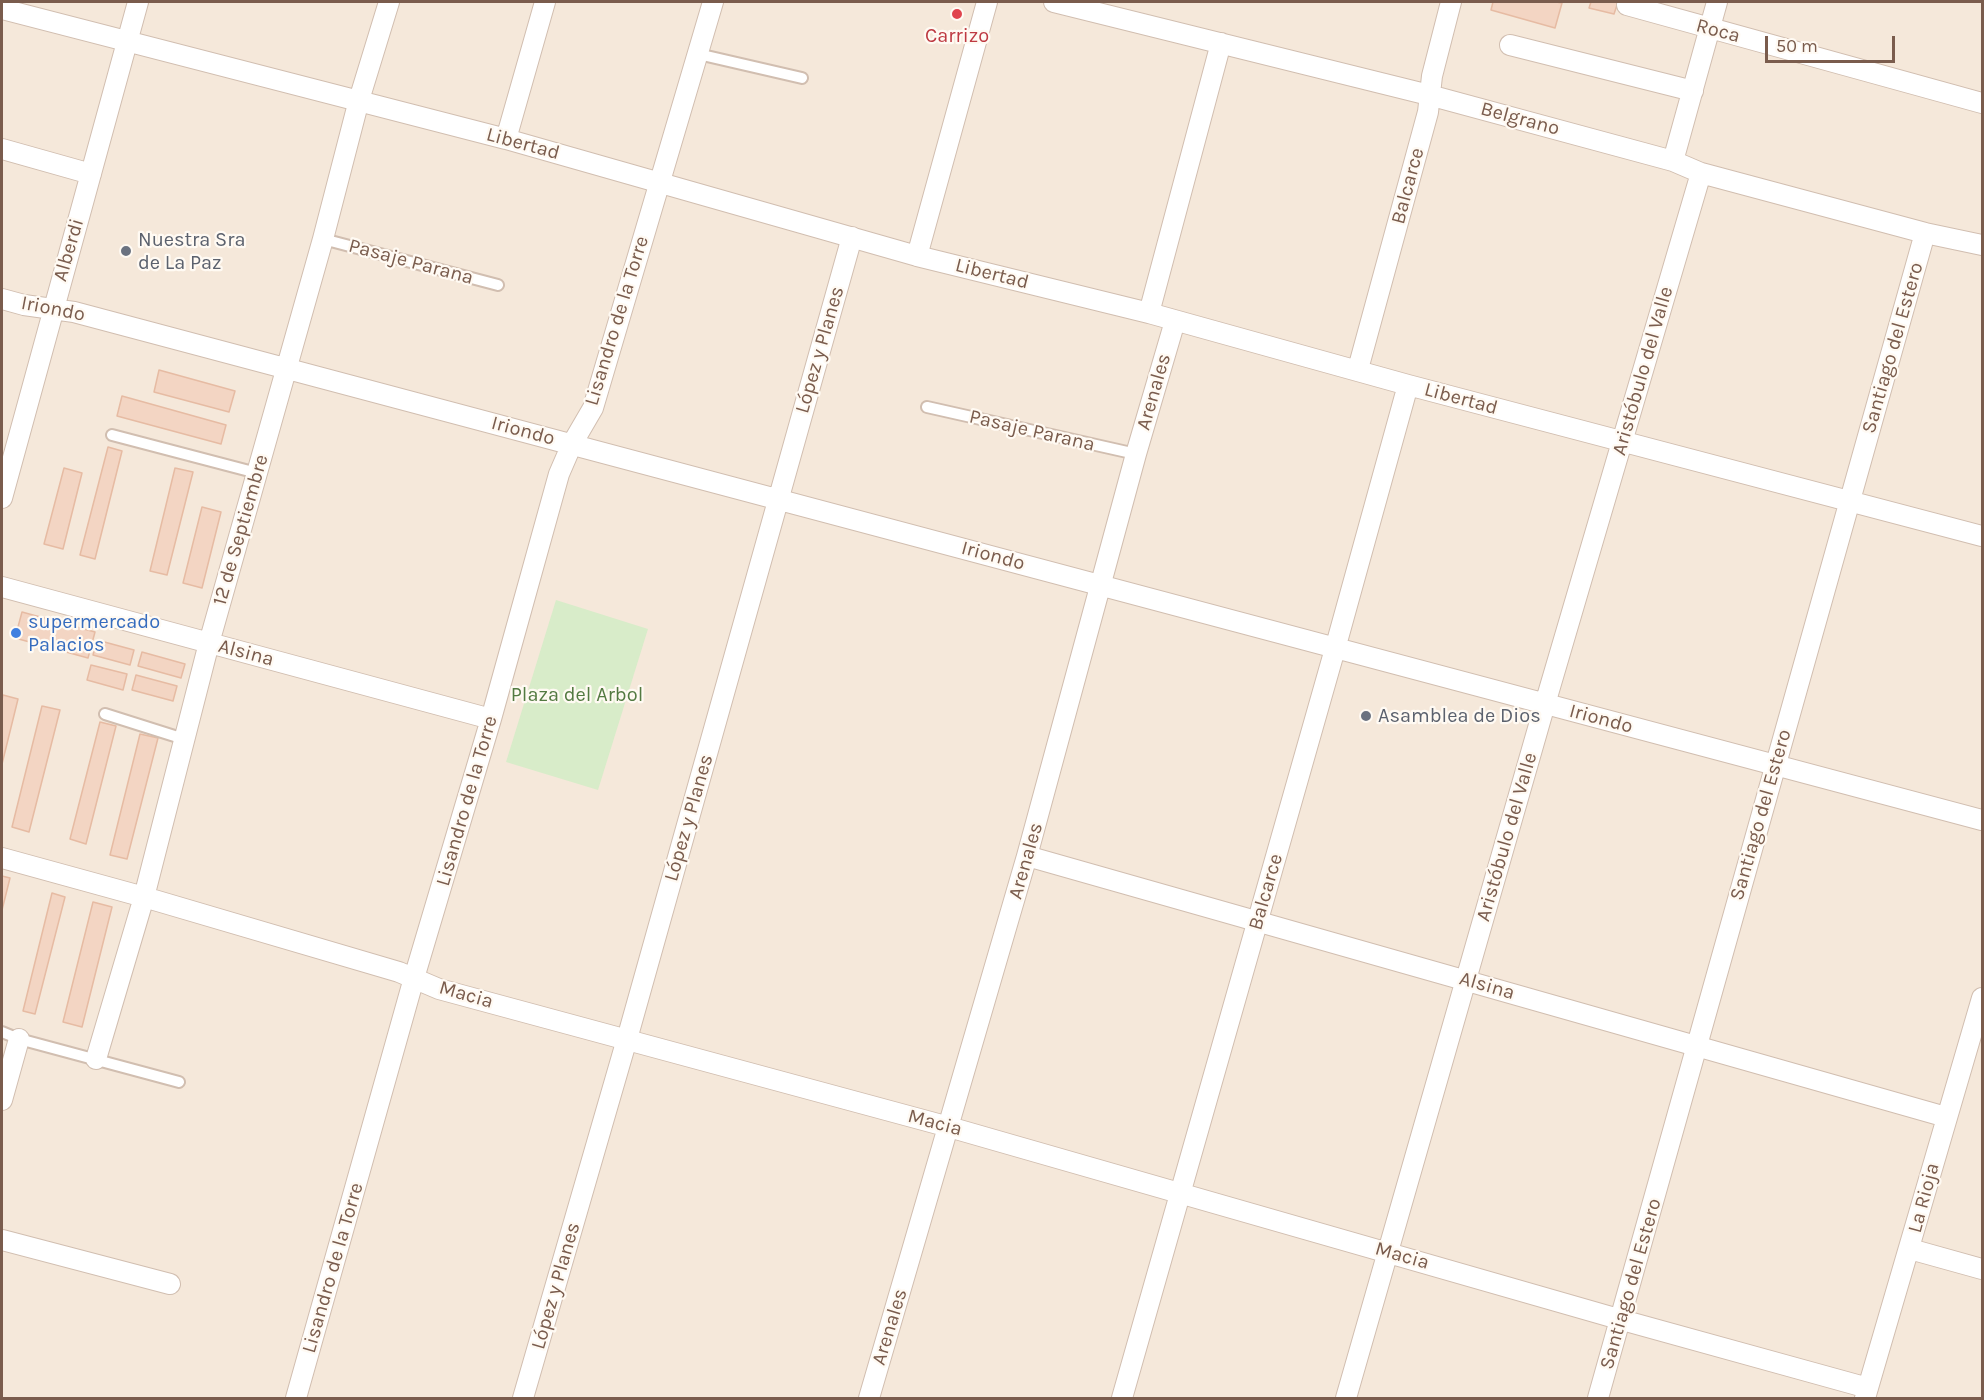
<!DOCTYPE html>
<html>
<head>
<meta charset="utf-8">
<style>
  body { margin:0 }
  #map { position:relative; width:1984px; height:1400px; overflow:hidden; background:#fdf6ec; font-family:Karla,sans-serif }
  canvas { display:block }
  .frame { position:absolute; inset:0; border:3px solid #7a5c4d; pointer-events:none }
  .scale { position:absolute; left:1765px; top:36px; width:130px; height:27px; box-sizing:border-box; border:3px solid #7a5c4d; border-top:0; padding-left:8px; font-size:18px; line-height:21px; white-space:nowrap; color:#7a5c4d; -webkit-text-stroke:4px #fffaf3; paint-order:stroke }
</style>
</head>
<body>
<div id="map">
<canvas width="1984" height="1400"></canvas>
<div class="frame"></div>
<div class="scale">50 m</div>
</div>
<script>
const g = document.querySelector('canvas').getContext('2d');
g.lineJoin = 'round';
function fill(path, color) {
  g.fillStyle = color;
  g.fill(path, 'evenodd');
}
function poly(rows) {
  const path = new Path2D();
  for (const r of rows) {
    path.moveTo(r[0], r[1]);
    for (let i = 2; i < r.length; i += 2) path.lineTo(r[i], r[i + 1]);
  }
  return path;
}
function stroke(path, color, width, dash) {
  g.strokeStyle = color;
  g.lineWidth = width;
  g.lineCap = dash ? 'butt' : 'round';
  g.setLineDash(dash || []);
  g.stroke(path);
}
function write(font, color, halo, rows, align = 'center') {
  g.font = font + ' Karla,sans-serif';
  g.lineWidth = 4.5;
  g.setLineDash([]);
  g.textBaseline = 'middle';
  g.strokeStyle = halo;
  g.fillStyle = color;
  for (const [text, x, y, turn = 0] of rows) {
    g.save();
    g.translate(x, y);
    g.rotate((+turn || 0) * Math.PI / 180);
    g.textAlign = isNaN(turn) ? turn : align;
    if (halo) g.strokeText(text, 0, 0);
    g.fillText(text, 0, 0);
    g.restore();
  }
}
fill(poly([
  [2,2,1982,2,1982,1398,2,1398]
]), '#f5e8da');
fill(poly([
  [556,600,648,629,598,790,506,762]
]), '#d8ecc9');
const building = poly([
  [1493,2,1556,2,1562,3,1555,28,1491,10,1493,2],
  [1591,2,1618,2,1614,14,1589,8,1591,2],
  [159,370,235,391,229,412,154,392,159,370],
  [122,396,226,425,221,444,117,416,122,396],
  [108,447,122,451,95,559,80,555,108,447],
  [64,468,82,473,63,549,44,544,64,468],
  [175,468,193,472,167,575,150,571,175,468],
  [202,507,221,512,202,588,183,583,202,507],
  [22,612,95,632,88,658,15,638,22,612],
  [97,640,134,650,130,665,93,655,97,640],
  [142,652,185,664,181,678,138,666,142,652],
  [91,665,127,674,123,690,87,680,91,665],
  [136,675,177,686,173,701,132,690,136,675],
  [3,695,18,699,2,764,2,700,3,695],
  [42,706,60,710,29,832,12,827,42,706],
  [100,722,116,726,86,844,70,839,100,722],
  [140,734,158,738,127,859,110,855,140,734],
  [2,876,10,878,2,910,2,876],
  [52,893,65,897,35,1014,23,1011,52,893],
  [93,902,112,907,82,1027,63,1022,93,902]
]);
fill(building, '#f3d5c3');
stroke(building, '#e6bba3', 1.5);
const service = poly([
  [698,54,802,78],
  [323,239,498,285],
  [927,407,1136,454],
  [112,435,257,473],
  [105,714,184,739],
  [2,1032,19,1039,179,1082]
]);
const minor = poly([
  [1054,2,1429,95,1673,161,1701,173,1925,233,1982,245],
  [1627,5,1982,103],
  [2,9,506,139,917,256,1149,313,1408,385,1982,536],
  [1510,45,1693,91],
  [506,139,545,2],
  [2,149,91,174],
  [1673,161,1717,2],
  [917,256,987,2],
  [2,299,24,305,74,312,1982,820],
  [1149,313,1221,43],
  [1358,369,1428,112,1432,76,1451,2],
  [2,498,138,2],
  [2,587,491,719],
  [1027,856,1946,1117],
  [2,858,144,897,399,972,439,989,949,1127,1622,1320,1868,1388],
  [96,1059,144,897,209,643,323,239,359,100,389,2],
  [2,1100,19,1039],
  [2,1240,170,1284],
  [1910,1249,1982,1269],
  [296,1398,414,978,491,719,559,474,572,444,593,408,713,2],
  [523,1398,627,1039,852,237],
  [869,1398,1027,856,1136,454,1175,321],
  [1122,1398,1335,649,1408,385],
  [1346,1398,1545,704,1701,173],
  [1598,1398,1925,233],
  [1865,1398,1982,998]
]);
stroke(service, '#d1beb0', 14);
stroke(minor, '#d1beb0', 22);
stroke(service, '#fff', 10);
stroke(minor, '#fff', 20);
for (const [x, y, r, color] of [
  [957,14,6,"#e0444e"],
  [126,251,6,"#6b7280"],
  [16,633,6,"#3f7fe0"],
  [1366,716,6,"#6b7280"]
]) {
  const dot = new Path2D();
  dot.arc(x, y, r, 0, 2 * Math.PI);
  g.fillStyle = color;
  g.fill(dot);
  stroke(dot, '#fffaf3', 2);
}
write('20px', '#7a5c4d', '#fffaf3', [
  ["Roca",1718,31,15],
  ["Belgrano",1520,119,15],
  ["Libertad",523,144,15],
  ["Balcarce",1408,186,-75],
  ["Alberdi",69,250,-74],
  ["Pasaje Parana",411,262,15],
  ["Libertad",992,274,14],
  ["Iriondo",53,309,11],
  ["Lisandro de la Torre",617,321,-73],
  ["Santiago del Estero",1893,348,-74],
  ["López y Planes",820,350,-74],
  ["Aristóbulo del Valle",1643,371,-74],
  ["Arenales",1154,392,-74],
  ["Libertad",1461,399,15],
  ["Iriondo",523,431,15],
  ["Pasaje Parana",1032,431,13],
  ["12 de Septiembre",241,530,-74],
  ["Iriondo",993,556,15],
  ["Alsina",246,653,15],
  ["Iriondo",1601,719,15],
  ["Lisandro de la Torre",467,801,-74],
  ["Santiago del Estero",1761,815,-74],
  ["López y Planes",689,818,-74],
  ["Aristóbulo del Valle",1507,837,-74],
  ["Arenales",1026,861,-74],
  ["Balcarce",1266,892,-74],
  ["Alsina",1487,986,16],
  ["Macia",466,995,16],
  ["Macia",935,1123,15],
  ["La Rioja",1924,1198,-75],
  ["Macia",1402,1256,16],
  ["Lisandro de la Torre",333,1268,-74],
  ["Santiago del Estero",1631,1284,-74],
  ["López y Planes",556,1286,-74],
  ["Arenales",890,1327,-73]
]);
write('20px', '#be3a42', '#fffaf3', [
  ["Carrizo",957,36]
]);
write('20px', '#5b616d', '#fffaf3', [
  ["Nuestra Sra",138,240],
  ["de La Paz",138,263],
  ["Asamblea de Dios",1378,716]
], 'left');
write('20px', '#366cbe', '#fffaf3', [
  ["supermercado",28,622],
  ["Palacios",28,645]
], 'left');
write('20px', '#537a41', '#fffaf3', [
  ["Plaza del Arbol",577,695]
]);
</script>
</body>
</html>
